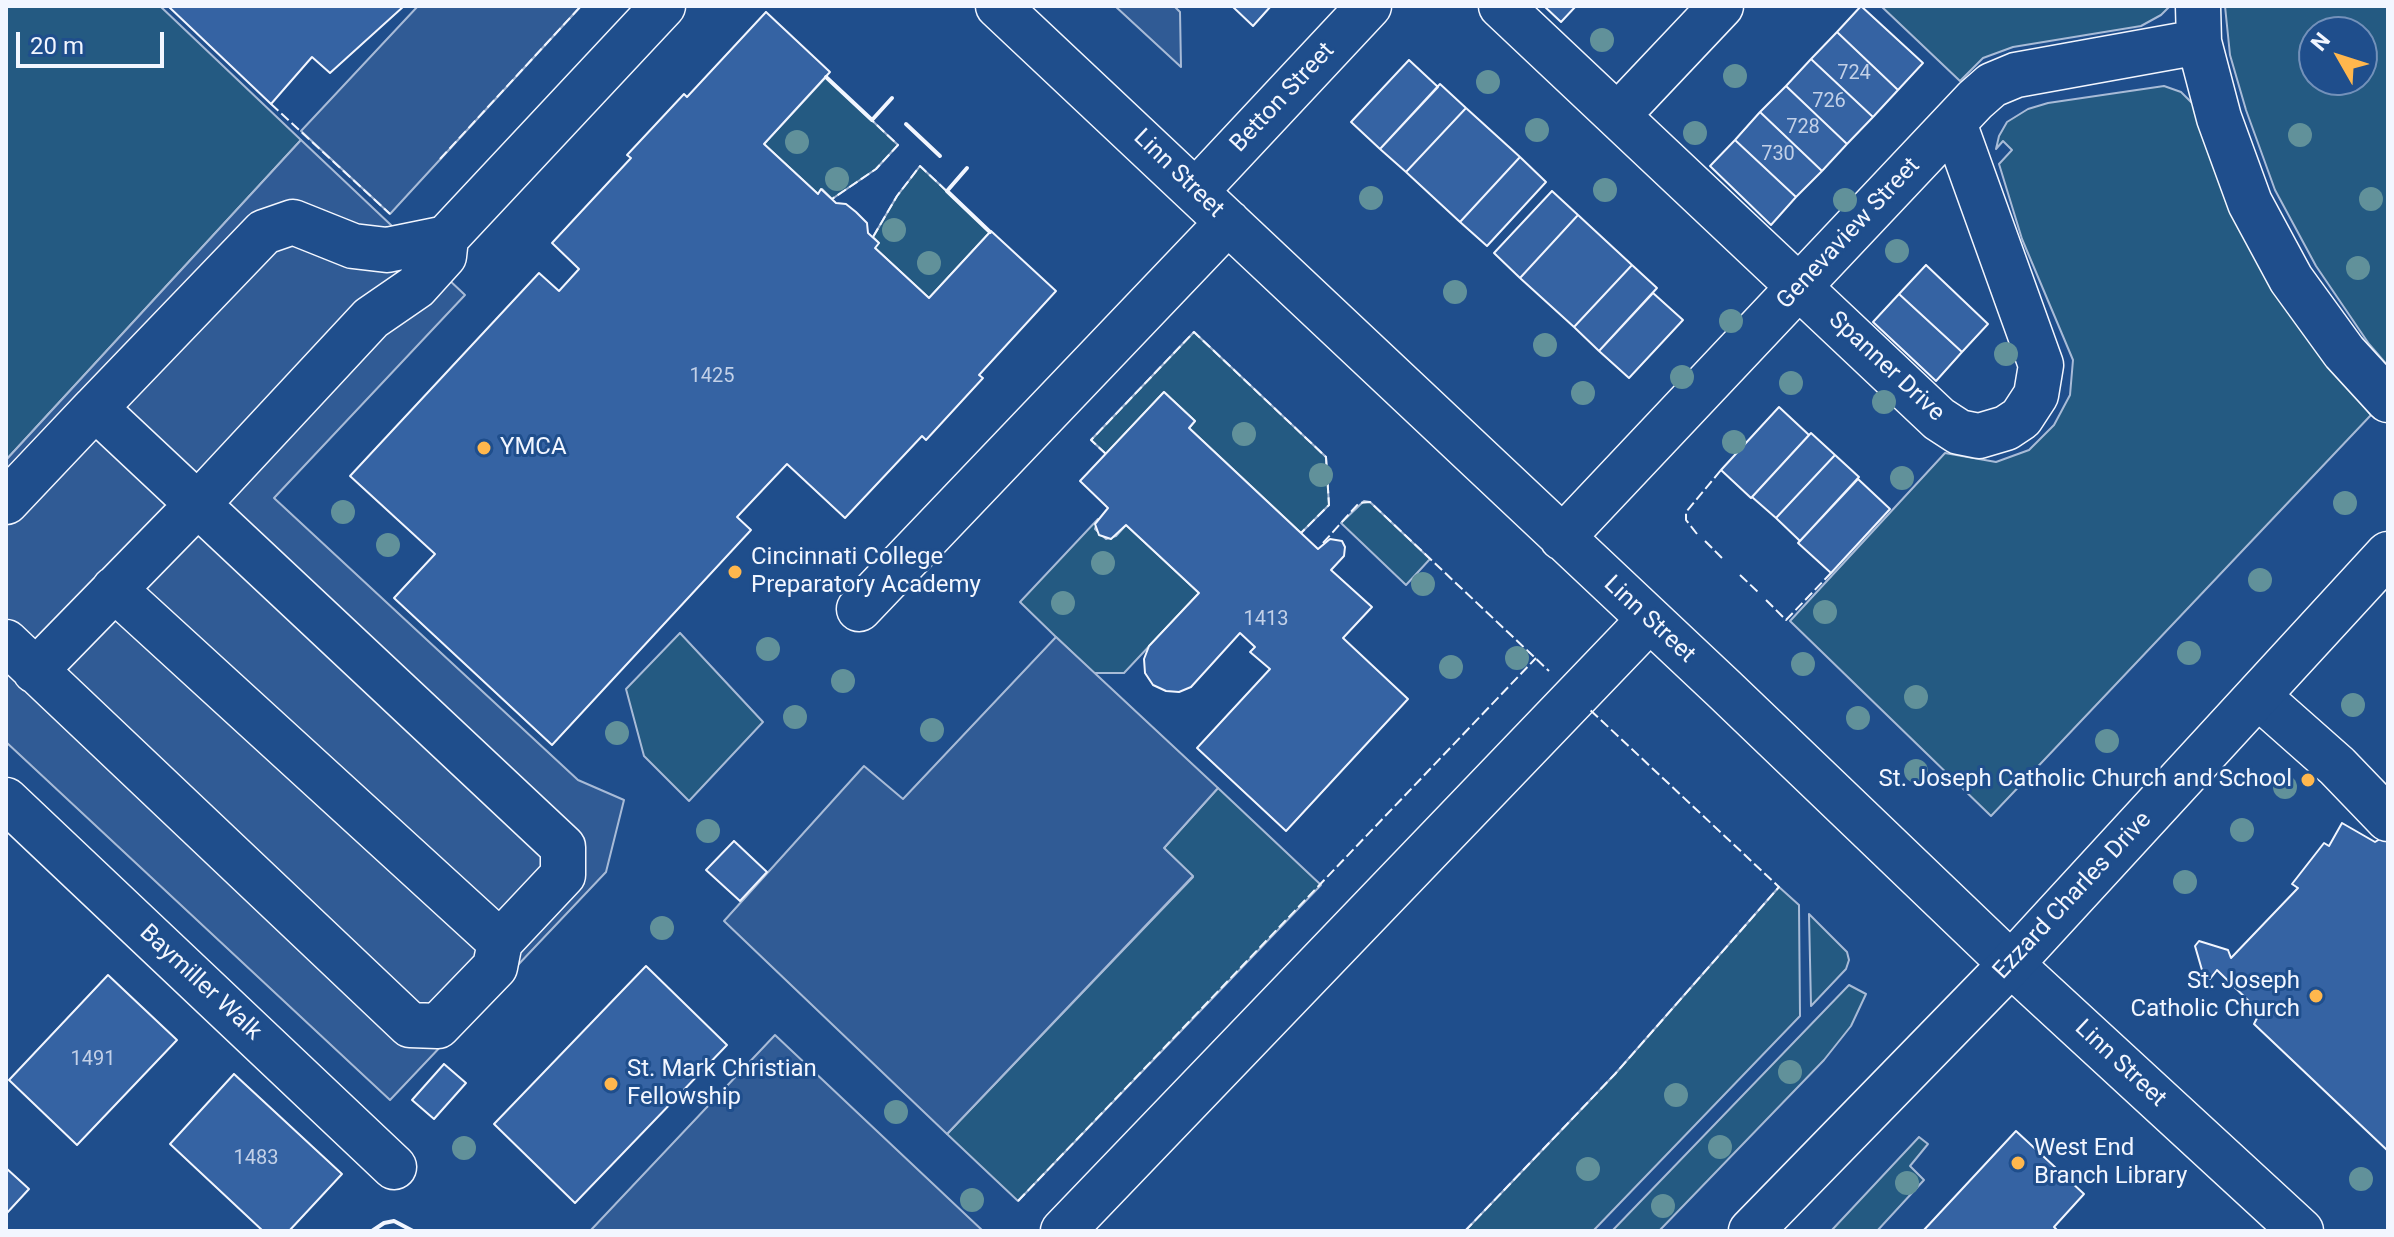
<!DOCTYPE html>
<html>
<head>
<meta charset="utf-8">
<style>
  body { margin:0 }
  #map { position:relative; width:2394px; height:1237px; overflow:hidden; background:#1f4e8c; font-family:Roboto,sans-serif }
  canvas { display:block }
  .frame { position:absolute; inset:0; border:8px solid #f2f6ff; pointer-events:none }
  .north { position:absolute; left:2298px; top:16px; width:80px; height:80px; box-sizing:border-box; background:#1f4e8c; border:2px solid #7391ba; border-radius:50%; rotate:309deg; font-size:22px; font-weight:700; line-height:32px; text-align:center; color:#f2f6ff }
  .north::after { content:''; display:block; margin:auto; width:28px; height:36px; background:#ffb74d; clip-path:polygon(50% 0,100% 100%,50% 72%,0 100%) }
  .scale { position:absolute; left:16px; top:32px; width:148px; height:36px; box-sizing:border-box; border:4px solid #f2f6ff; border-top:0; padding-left:10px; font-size:24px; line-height:28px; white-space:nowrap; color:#f2f6ff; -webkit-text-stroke:6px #1f4e8c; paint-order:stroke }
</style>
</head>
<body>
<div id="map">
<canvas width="2394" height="1237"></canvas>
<div class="frame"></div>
<div class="north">N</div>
<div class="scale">20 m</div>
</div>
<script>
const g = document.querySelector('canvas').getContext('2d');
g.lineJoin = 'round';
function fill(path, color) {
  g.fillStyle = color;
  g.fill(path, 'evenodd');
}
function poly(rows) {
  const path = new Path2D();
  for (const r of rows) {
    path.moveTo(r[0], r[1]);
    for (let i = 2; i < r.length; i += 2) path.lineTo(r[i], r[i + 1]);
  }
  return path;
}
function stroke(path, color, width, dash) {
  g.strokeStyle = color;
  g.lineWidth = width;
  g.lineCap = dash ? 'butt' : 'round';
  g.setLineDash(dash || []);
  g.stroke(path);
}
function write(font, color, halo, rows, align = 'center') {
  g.font = font + ' Roboto,sans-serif';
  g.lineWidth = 6;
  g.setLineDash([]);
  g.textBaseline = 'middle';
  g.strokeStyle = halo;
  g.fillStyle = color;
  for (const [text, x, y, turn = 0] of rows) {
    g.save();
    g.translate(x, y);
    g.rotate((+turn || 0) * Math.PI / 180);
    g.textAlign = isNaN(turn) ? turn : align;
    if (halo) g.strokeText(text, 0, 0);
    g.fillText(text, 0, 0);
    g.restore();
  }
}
const green = poly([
  [6,6,160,6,301,140,6,460,6,6],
  [1881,6,2170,6,2161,15,2141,26,2013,47,1983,58,1960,81,1881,6],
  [2225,6,2388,6,2388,366,2369,344,2316,266,2275,190,2246,110,2230,55,2225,6],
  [2314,32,2362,32,2362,80,2314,80,2314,32],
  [826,77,898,145,876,169,832,199,822,189,818,194,764,144,826,77],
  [2164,86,2181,92,2195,106,2307,338,2371,415,1991,816,1790,621,1945,453,1996,462,2029,450,2054,425,2070,395,2073,360,2022,239,1999,164,2012,150,2003,141,1996,149,1999,136,2007,122,2028,109,2048,103,2164,86],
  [920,166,990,232,929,298,875,248,879,243,873,237,897,196,920,166],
  [1194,332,1326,457,1329,505,1301,533,1189,428,1195,421,1164,392,1106,454,1091,440,1194,332],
  [1364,501,1370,502,1430,559,1406,585,1341,523,1364,501],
  [1098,519,1095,529,1106,539,1116,536,1126,525,1199,593,1124,673,1093,673,1020,602,1098,519],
  [680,633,763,722,689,801,644,756,626,689,680,633],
  [1218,788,1321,885,1018,1201,947,1134,1193,877,1164,848,1218,788],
  [1779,887,1799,905,1800,1016,1593,1231,1465,1231,1615,1074,1779,887],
  [1809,914,1847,952,1849,960,1846,969,1811,1006,1809,914],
  [1849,985,1866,994,1851,1026,1824,1060,1659,1231,1612,1231,1849,985],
  [1919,1137,1928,1144,1910,1166,1924,1180,1877,1231,1831,1231,1919,1137]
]);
fill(green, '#245a82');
stroke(green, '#a8bbd7', 2);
const parking = poly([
  [418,6,581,6,390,214,301,131,418,6],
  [1115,6,1174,6,1180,12,1181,67,1115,6],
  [301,140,465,295,274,498,578,780,624,800,606,872,390,1100,6,742,6,460,301,140],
  [1056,637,1218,788,1164,848,1193,876,947,1134,724,921,864,766,903,799,1056,637],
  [775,1035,983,1231,590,1231,775,1035]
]);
fill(parking, '#305b95');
stroke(parking, '#a8bbd7', 2);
const building = poly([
  [168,6,404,6,330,73,312,57,271,104,168,6],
  [1232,6,1271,6,1253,26,1232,6],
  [1544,6,1576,6,1561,22,1544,6],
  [1861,6,1923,63,1898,90,1837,32,1861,6],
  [766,12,830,72,764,144,818,194,821,189,836,203,846,204,856,212,867,223,868,233,879,243,875,248,929,298,991,231,1056,291,979,375,983,378,926,440,922,436,845,518,787,464,737,517,751,530,552,745,394,598,435,554,350,476,539,273,559,291,579,269,552,243,631,158,627,155,684,94,687,97,766,12],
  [1837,32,1898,90,1873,117,1811,59,1837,32],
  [1811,59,1873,117,1847,144,1786,86,1811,59],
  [1409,60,1438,87,1380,149,1351,122,1409,60],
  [1440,84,1466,108,1406,172,1380,149,1440,84],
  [1786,86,1847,144,1822,171,1760,112,1786,86],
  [1466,108,1520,157,1460,222,1406,172,1466,108],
  [1760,112,1822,171,1796,197,1735,140,1760,112],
  [1735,140,1796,197,1771,225,1710,166,1735,140],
  [1520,157,1546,182,1487,246,1460,222,1520,157],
  [1552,191,1578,215,1520,278,1494,253,1552,191],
  [1578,215,1632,265,1574,327,1520,278,1578,215],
  [1632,265,1657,288,1599,351,1574,327,1632,265],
  [1926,265,1988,324,1962,352,1899,294,1926,265],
  [1653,293,1683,320,1629,378,1599,351,1653,293],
  [1899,294,1962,352,1936,381,1873,322,1899,294],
  [1164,392,1195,421,1189,428,1318,549,1330,539,1342,541,1345,547,1344,556,1331,570,1372,607,1343,638,1408,699,1286,831,1197,748,1270,669,1250,652,1255,647,1240,633,1191,687,1179,692,1166,691,1153,685,1145,673,1144,659,1149,646,1199,593,1126,525,1111,539,1099,535,1095,524,1108,508,1080,481,1164,392],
  [1779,407,1809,435,1751,498,1721,470,1779,407],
  [1811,433,1835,455,1776,518,1752,497,1811,433],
  [1835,455,1859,477,1800,541,1776,518,1835,455],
  [1858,479,1890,509,1831,573,1798,543,1858,479],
  [2342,823,2375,842,2388,834,2388,1151,2254,1024,2260,1012,2217,970,2210,979,2204,977,2195,946,2199,941,2228,950,2231,958,2298,888,2292,884,2324,843,2329,846,2342,823],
  [734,841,767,872,740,901,706,870,734,841],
  [646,966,727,1045,575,1203,494,1124,646,966],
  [108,975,177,1040,77,1145,9,1080,108,975],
  [444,1064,466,1083,434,1119,412,1100,444,1064],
  [234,1074,342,1174,289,1231,263,1231,170,1144,234,1074],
  [2016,1131,2084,1194,2054,1227,2058,1231,1923,1231,2016,1131],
  [6,1168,29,1189,6,1214,6,1168]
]);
fill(building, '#3563a3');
stroke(building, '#f2f6ff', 2);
const minor = poly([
  [998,6,1724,689,2011,964,2301,1231],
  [1501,6,1939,419,1959,432,1979,436,2006,428,2021,418,2036,395,2041,365,1954,123],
  [2198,6,2199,42,2219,118,2250,203,2291,279,2344,352,2388,400],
  [1618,115,1721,6],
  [1196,191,1369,6],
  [446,238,663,6],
  [95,408,264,232,293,222,353,246,387,250,446,238],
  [6,502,95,408,563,847,563,875,500,942,495,967,438,1026,410,1025,6,642],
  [1562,538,1975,100,1992,85,2016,75,2199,42],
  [114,589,500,942],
  [859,609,1228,222],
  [35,671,197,505,371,318,416,287,444,256,446,238],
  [2259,697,2337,766,2388,819],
  [6,800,394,1167],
  [1063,1231,1649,620]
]);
const major = poly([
  [1751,1231,2011,964,2388,554]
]);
stroke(minor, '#f2f6ff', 47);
stroke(major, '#f2f6ff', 47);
stroke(minor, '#1f4e8c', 44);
stroke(major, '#1f4e8c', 44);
stroke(poly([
  [826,77,898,145,876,169,832,199],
  [271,104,390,214],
  [440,159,581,6],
  [873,237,897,196,920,166,990,232],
  [1106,454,1091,440,1194,332,1326,457,1329,505,1301,533],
  [1697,534,1686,520,1686,512,1721,470],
  [1705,541,1723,559],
  [1323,543,1359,503,1370,502,1549,671],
  [1740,575,1758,592],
  [1766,600,1786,620,1831,573],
  [1018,1201,1536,658],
  [1465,1231,1615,1074,1779,887,1588,708]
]), '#f2f6ff', 2, [10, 4]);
stroke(poly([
  [826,77,872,120,892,98],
  [906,124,940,156],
  [967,168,947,191,990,232],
  [372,1231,384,1223,394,1221,413,1231]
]), '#f2f6ff', 4);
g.fillStyle = '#61919a';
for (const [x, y] of [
  [1602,40],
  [1735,76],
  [1488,82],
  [1537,130],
  [1695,133],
  [2300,135],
  [797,142],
  [837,179],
  [1605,190],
  [1371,198],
  [2371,199],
  [1845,200],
  [894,230],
  [1897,251],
  [929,263],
  [2358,268],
  [1455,292],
  [1731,321],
  [1545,345],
  [2006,354],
  [1682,377],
  [1791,383],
  [1583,393],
  [1884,402],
  [1244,434],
  [1734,442],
  [1321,475],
  [1902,478],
  [2345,503],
  [343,512],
  [388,545],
  [1103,563],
  [2260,580],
  [1423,584],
  [1063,603],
  [1825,612],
  [768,649],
  [2189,653],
  [1517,658],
  [1803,664],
  [1451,667],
  [843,681],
  [1916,697],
  [2353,705],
  [795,717],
  [1858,718],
  [932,730],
  [617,733],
  [2107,741],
  [1916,771],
  [2285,787],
  [2242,830],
  [708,831],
  [2185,882],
  [662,928],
  [1790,1072],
  [1676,1095],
  [896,1112],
  [1720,1147],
  [464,1148],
  [1588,1169],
  [2361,1179],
  [1907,1183],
  [972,1200],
  [1663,1206]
]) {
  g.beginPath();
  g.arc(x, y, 12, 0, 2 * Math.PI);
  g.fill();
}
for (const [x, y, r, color] of [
  [484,448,8,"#ffb74d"],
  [735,572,8,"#ffb74d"],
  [2308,780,8,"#ffb74d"],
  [2316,996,8,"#ffb74d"],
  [611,1084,8,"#ffb74d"],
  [2018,1163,8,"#ffb74d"]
]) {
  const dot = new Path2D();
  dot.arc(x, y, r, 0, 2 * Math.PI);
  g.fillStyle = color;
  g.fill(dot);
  stroke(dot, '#1f4e8c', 3);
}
write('20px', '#c3d1e8', null, [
  ["724",1854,74],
  ["726",1829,102],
  ["728",1803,128],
  ["730",1778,155],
  ["1425",712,377],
  ["1413",1266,620],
  ["1491",93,1060],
  ["1483",256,1159]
]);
write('24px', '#f2f6ff', '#1f4e8c', [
  ["Betton Street",1283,98,-47],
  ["Linn Street",1178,174,44],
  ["Genevaview Street",1849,234,-47],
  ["Spanner Drive",1886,367,43],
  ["Linn Street",1649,620,43],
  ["Ezzard Charles Drive",2073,896,-47],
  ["Baymiller Walk",200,983,43],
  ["Linn Street",2120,1064,43]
]);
write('24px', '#f2f6ff', '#1f4e8c', [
  ["YMCA",500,448],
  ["Cincinnati College",751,558],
  ["Preparatory Academy",751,586],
  ["St. Joseph Catholic Church and School",2292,780,"right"],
  ["St. Joseph",2300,982,"right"],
  ["Catholic Church",2300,1010,"right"],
  ["St. Mark Christian",627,1070],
  ["Fellowship",627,1098],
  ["West End",2034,1149],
  ["Branch Library",2034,1177]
], 'left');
</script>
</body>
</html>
